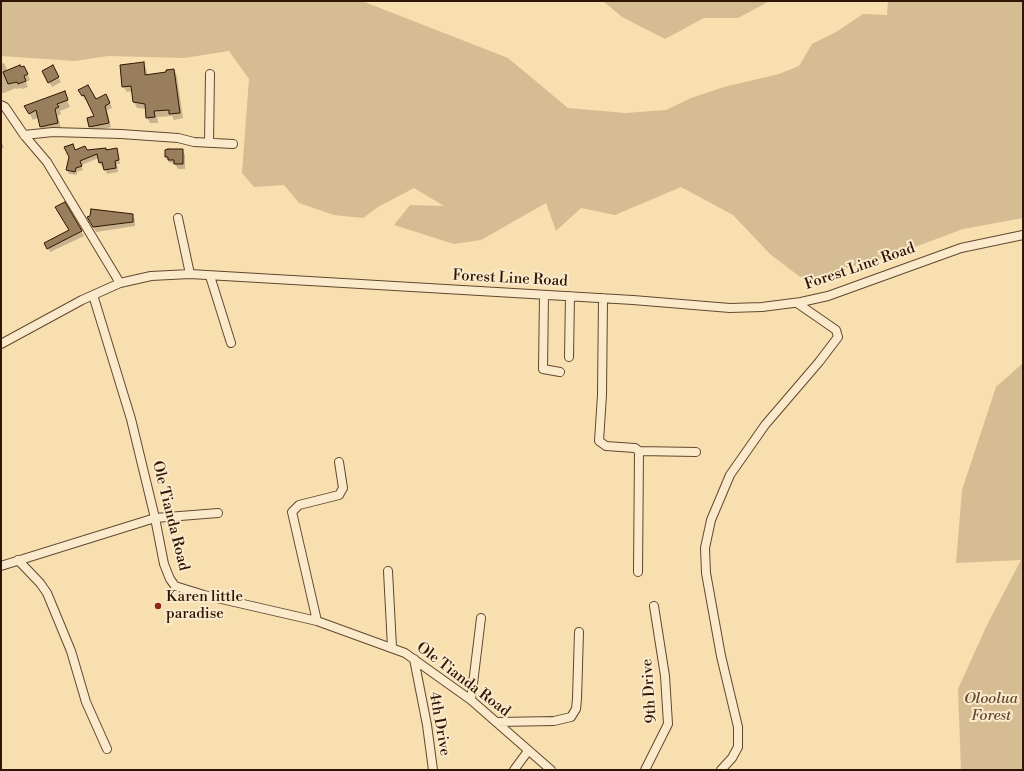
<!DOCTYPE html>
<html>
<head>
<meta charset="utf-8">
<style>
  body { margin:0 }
  #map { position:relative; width:1024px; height:771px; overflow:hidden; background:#f8dfaf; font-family:"Libre Bodoni",serif }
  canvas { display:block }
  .frame { position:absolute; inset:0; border:2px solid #301404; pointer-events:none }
</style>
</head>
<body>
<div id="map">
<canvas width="1024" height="771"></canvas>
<div class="frame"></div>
</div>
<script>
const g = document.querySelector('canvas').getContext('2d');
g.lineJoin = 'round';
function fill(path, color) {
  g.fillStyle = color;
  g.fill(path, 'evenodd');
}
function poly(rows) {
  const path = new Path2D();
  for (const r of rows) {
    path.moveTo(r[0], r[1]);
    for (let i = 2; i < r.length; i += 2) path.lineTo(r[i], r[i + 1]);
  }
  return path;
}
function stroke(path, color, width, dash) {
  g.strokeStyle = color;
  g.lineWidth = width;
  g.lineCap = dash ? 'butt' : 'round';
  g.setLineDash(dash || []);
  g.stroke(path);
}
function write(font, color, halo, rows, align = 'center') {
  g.font = font + ' "Libre Bodoni",serif';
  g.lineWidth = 4;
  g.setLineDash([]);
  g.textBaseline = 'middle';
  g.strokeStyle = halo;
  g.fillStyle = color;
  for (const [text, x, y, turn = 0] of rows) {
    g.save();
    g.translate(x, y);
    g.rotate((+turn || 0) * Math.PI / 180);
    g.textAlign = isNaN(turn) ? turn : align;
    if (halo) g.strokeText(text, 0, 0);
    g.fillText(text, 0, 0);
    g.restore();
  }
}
fill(poly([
  [1,1,362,1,508,58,568,108,625,113,666,110,691,98,724,87,779,74,799,66,812,44,836,32,863,14,887,15,888,1,1023,1,1023,218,963,229,891,256,804,280,770,254,733,215,681,187,615,215,581,208,556,231,546,203,481,240,454,244,394,225,410,205,444,206,414,188,378,207,363,218,334,215,299,203,284,185,254,187,242,173,249,79,229,51,184,58,108,56,75,61,1,56],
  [603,1,770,1,738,18,704,18,665,39,622,17],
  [1023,363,1023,770,961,770,958,689,987,625,1021,560,956,563,962,490,996,387]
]), '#d6bc92');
fill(poly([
  [4,63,8,71,27,73,30,80,26,82,28,87,22,89,21,88,16,89,16,88,1,94,1,64],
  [144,63,148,75,167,73,174,70,177,76,183,118,174,120,172,116,157,117,158,123,150,123,147,117,146,109,137,108,134,102,133,91,127,92,123,86],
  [53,67,61,82,52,87,43,72],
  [80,91,96,100,108,99,112,108,107,110,111,127,93,132,88,118,95,116,87,99,85,100],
  [64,93,70,107,60,111,61,114,58,116,61,129,44,133,39,117,33,120,26,106],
  [1,142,4,147,1,149],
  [117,149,120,164,117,164,118,172,107,174,104,166,102,167,100,163,99,158,81,165,83,170,77,172,77,175,69,174,67,170,75,151],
  [182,150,185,155,185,169,178,169,175,164,169,162,166,157,166,151],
  [64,203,84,236,50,252,45,243,70,230],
  [132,215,135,220,135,226,96,232,88,218]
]), '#0003');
const building = poly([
  [144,62,145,75,166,72,166,70,174,69,180,113,169,114,169,110,154,111,155,117,146,118,145,104,133,102,131,86,122,87,120,65,144,62],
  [20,65,21,67,24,66,28,74,24,76,26,81,18,84,17,82,8,84,3,72,20,65],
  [53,65,59,77,48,83,42,71,53,65],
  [88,85,96,99,106,94,110,103,105,106,109,123,89,127,87,118,94,116,84,95,82,96,78,90,88,85],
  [65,91,68,100,57,104,59,107,55,109,58,123,40,127,36,110,29,114,24,106,65,91],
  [73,144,75,150,85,146,87,150,106,148,106,150,117,148,119,160,115,161,116,168,104,170,102,162,99,163,97,154,80,161,82,166,76,168,75,172,66,170,69,157,64,147,73,144],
  [168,149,183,149,183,164,174,164,174,160,168,160,168,157,165,157,165,150,168,149],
  [65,202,82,231,47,249,44,243,69,230,55,207,65,202],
  [91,209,133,214,133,222,93,227,87,217,90,216,91,209]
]);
fill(building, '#987e5d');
stroke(building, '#301404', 1);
const minor = poly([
  [1,105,5,107,24,135,47,162,120,283],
  [24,135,53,132,121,134,178,138,194,142,233,144],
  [209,142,210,74],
  [178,218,190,274],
  [210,276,231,343],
  [93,295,131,419,155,518,164,564,170,579,175,586,204,595,317,621,405,653,471,700,551,770],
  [544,295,543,369,560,372],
  [603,298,602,395,599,441,606,446,635,448,639,451,638,572],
  [1,344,82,300,120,283,151,276,190,274,633,300,730,308,762,307,801,302,828,296,961,248,1023,235],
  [569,357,570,296],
  [639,451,696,452],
  [18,560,40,583,47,593,71,651,86,702,107,749],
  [1,566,155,518,218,513],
  [388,571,392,647],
  [317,621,292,512,299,505,339,495,343,488,339,462],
  [414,659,427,725,433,770],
  [471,700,481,618],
  [497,722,554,721,571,717,576,709,577,699,579,632],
  [514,770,528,751],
  [645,770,668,724,665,676,654,606],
  [721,770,732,758,738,747,738,727,721,656,706,573,705,548,711,520,730,475,765,425,819,362,838,337,836,330,797,303]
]);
stroke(minor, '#62472f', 10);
stroke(minor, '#faeacb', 8);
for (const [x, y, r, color] of [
  [158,606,4,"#8f2418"]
]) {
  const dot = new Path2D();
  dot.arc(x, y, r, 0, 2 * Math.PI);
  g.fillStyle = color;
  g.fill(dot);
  stroke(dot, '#faeacb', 1.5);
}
write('15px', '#301404', '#faeacb', [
  ["Forest Line Road",860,267,-19],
  ["Forest Line Road",510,279,3],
  ["Ole Tianda Road",170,516,76],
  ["Ole Tianda Road",463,680,37],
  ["9th Drive",650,691,-94],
  ["4th Drive",439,724,80]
]);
write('15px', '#301404', '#faeacb', [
  ["Karen little",166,597],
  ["paradise",166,614]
], 'left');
write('italic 15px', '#62462f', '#faeacb', [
  ["Oloolua",991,699],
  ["Forest",991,716]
]);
</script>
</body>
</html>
